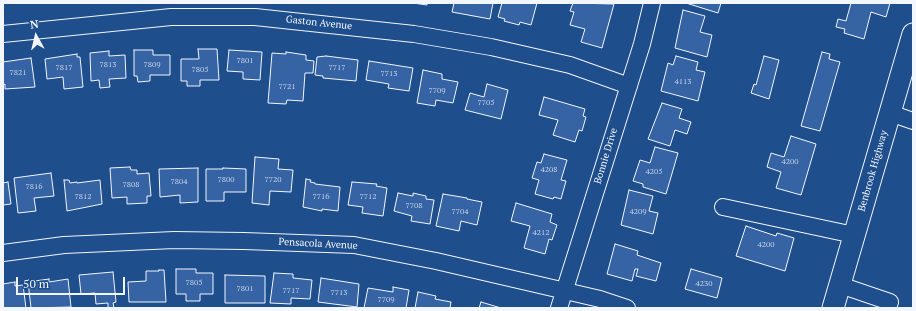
<!DOCTYPE html>
<html>
<head>
<meta charset="utf-8">
<style>
  body { margin:0 }
  #map { position:relative; width:916px; height:311px; overflow:hidden; background:#1f4e8c; font-family:"PT Serif",serif }
  canvas { display:block }
  .frame { position:absolute; inset:0; border:4px solid #f2f6ff; pointer-events:none }
  .north { position:absolute; left:16px; top:16px; width:40px; height:40px; -webkit-text-stroke:3px #1f4e8c; paint-order:stroke; rotate:352deg; font-size:11px; font-weight:700; line-height:16px; text-align:center; color:#f2f6ff }
  .north::after { content:''; display:block; margin:auto; width:14px; height:18px; background:#f2f6ff; clip-path:polygon(50% 0,100% 100%,50% 72%,0 100%) }
  .scale { position:absolute; left:16px; top:277px; width:109px; height:18px; box-sizing:border-box; border:2px solid #f2f6ff; border-top:0; padding-left:5px; font-size:12px; line-height:14px; white-space:nowrap; color:#f2f6ff; -webkit-text-stroke:3px #1f4e8c; paint-order:stroke }
</style>
</head>
<body>
<div id="map">
<canvas width="916" height="311"></canvas>
<div class="frame"></div>
<div class="north">N</div>
<div class="scale">50 m</div>
</div>
<script>
const g = document.querySelector('canvas').getContext('2d');
g.lineJoin = 'round';
function fill(path, color) {
  g.fillStyle = color;
  g.fill(path, 'evenodd');
}
function poly(rows) {
  const path = new Path2D();
  for (const r of rows) {
    path.moveTo(r[0], r[1]);
    for (let i = 2; i < r.length; i += 2) path.lineTo(r[i], r[i + 1]);
  }
  return path;
}
function stroke(path, color, width, dash) {
  g.strokeStyle = color;
  g.lineWidth = width;
  g.lineCap = dash ? 'butt' : 'round';
  g.setLineDash(dash || []);
  g.stroke(path);
}
function write(font, color, halo, rows, align = 'center') {
  g.font = font + ' "PT Serif",serif';
  g.lineWidth = 3;
  g.setLineDash([]);
  g.textBaseline = 'middle';
  g.strokeStyle = halo;
  g.fillStyle = color;
  for (const [text, x, y, turn = 0] of rows) {
    g.save();
    g.translate(x, y);
    g.rotate((+turn || 0) * Math.PI / 180);
    g.textAlign = isNaN(turn) ? turn : align;
    if (halo) g.strokeText(text, 0, 0);
    g.fillText(text, 0, 0);
    g.restore();
  }
}
const building = poly([
  [413,3,427,3,427,5,413,3],
  [454,3,493,3,490,19,452,12,454,3],
  [502,3,537,3,531,25,520,22,519,25,504,21,505,19,498,17,502,3],
  [573,3,614,4,602,48,581,42,585,29,570,25,574,12,570,11,573,3],
  [686,3,721,3,718,13,686,3],
  [851,3,890,3,886,17,871,12,864,39,844,33,845,29,836,27,838,19,846,21,851,3],
  [683,10,705,16,700,32,712,35,707,57,675,48,683,10],
  [198,49,217,49,219,80,200,80,200,86,187,86,187,81,181,81,181,59,199,59,198,49],
  [134,50,153,50,153,55,170,55,170,75,150,75,150,81,138,82,137,76,134,76,134,50],
  [229,50,262,52,260,80,243,79,243,72,227,71,229,50],
  [109,51,109,56,125,55,126,78,109,79,110,87,100,88,99,80,91,81,90,53,109,51],
  [286,52,306,55,306,60,314,61,313,73,305,73,303,101,287,100,286,104,268,103,272,53,286,54,286,52],
  [822,52,830,54,829,59,840,62,820,131,801,126,822,52],
  [77,54,77,57,80,57,83,87,64,89,63,77,47,79,45,59,77,54],
  [326,56,358,60,356,81,323,78,323,76,315,75,317,57,326,56],
  [676,56,698,62,696,70,705,72,698,101,661,91,668,63,673,65,676,56],
  [764,56,779,60,769,99,751,93,754,84,756,85,764,56],
  [31,58,35,87,5,89,5,84,3,85,3,62,31,58],
  [369,61,413,68,409,91,388,88,389,84,366,80,369,61],
  [423,70,442,74,442,79,458,82,453,103,436,100,435,106,417,103,423,70],
  [487,84,508,90,501,119,465,110,470,93,484,97,487,84],
  [544,97,585,109,583,116,586,117,582,131,579,130,575,142,553,135,558,120,539,115,544,97],
  [662,103,682,109,679,118,691,122,687,134,675,130,670,146,648,139,662,103],
  [791,136,816,144,801,195,776,188,781,172,767,167,771,153,784,157,791,136],
  [655,147,678,153,666,194,643,187,643,184,633,181,640,160,650,163,655,147],
  [544,154,567,160,561,180,566,181,561,199,554,197,553,199,535,194,539,180,532,178,537,162,541,163,544,154],
  [255,157,279,159,278,169,293,170,291,192,270,191,269,205,252,203,255,157],
  [130,167,131,170,137,170,137,174,149,173,151,196,147,196,147,203,127,204,127,197,112,198,110,168,130,167],
  [198,168,198,202,180,203,180,195,160,197,159,169,198,168],
  [223,168,246,169,246,192,224,192,224,201,206,201,206,169,223,169,223,168],
  [51,173,54,196,34,198,36,211,18,213,14,178,51,173],
  [306,179,311,180,310,182,315,183,315,184,340,187,338,211,322,209,322,211,303,207,306,179],
  [64,180,69,180,70,183,77,182,77,183,100,180,102,204,67,211,64,180],
  [8,182,11,204,3,205,3,183,8,182],
  [352,182,377,184,376,186,387,188,383,216,362,213,363,207,348,205,352,182],
  [629,190,653,196,649,211,658,213,653,234,621,225,629,190],
  [398,193,413,196,413,193,426,196,426,199,434,200,430,224,411,221,412,216,394,211,398,193],
  [443,194,467,198,467,199,482,202,477,225,461,221,459,231,436,226,443,194],
  [516,203,552,214,550,222,557,225,552,240,549,239,545,254,524,248,530,226,511,221,516,203],
  [746,226,776,236,777,233,794,238,785,271,736,256,746,226],
  [615,244,638,251,637,255,661,263,656,281,636,276,638,269,635,269,632,281,607,274,615,244],
  [176,269,196,269,196,273,213,273,213,294,200,294,200,301,186,301,186,294,176,294,176,269],
  [691,269,722,278,717,298,685,289,691,269],
  [159,270,164,270,166,302,129,302,128,282,146,281,146,271,159,271,159,270],
  [113,272,116,302,113,303,114,308,108,308,108,303,96,304,95,293,81,294,79,275,113,272],
  [274,273,293,274,293,278,312,280,310,299,291,298,291,304,270,303,274,273],
  [225,275,265,276,265,303,225,303,225,275],
  [321,278,359,284,357,307,318,302,321,278],
  [49,279,49,282,68,279,71,307,31,308,28,282,49,279],
  [15,282,15,286,23,285,26,308,3,308,3,284,15,282],
  [393,287,409,290,406,308,364,308,368,288,393,292,393,287],
  [418,292,436,296,435,299,451,302,450,308,415,308,418,292],
  [481,302,501,308,479,308,481,302]
]);
fill(building, '#3563a3');
stroke(building, '#f2f6ff', 1);
const minor = poly([
  [3,34,171,17,255,17,414,34,491,47,570,65,629,86],
  [890,113,913,121],
  [723,207,854,235],
  [3,253,64,245,174,240,244,241,354,245,436,261,600,299,627,308],
  [840,285,890,302,888,308],
  [559,308,642,44,652,3]
]);
const major = poly([
  [833,308,913,34]
]);
stroke(minor, '#f2f6ff', 18);
stroke(major, '#f2f6ff', 23);
stroke(minor, '#1f4e8c', 16);
stroke(major, '#1f4e8c', 21);
write('8px', '#c3d1e8', null, [
  ["7801",245,61],
  ["7813",108,65],
  ["7809",152,65],
  ["7817",64,68],
  ["7717",337,68],
  ["7805",200,70],
  ["7821",18,73],
  ["7713",389,74],
  ["4113",683,82],
  ["7721",287,87],
  ["7709",437,91],
  ["7705",486,103],
  ["4200",790,162],
  ["4208",549,170],
  ["4205",654,172],
  ["7800",226,180],
  ["7720",273,180],
  ["7804",179,182],
  ["7808",131,185],
  ["7816",34,187],
  ["7812",83,197],
  ["7716",321,197],
  ["7712",368,197],
  ["7708",414,206],
  ["7704",460,212],
  ["4209",638,212],
  ["4212",541,233],
  ["4200",766,245],
  ["7805",194,283],
  ["4230",704,284],
  ["7801",245,289],
  ["7717",291,291],
  ["7713",339,293],
  ["7709",386,300]
]);
write('10px', '#f2f6ff', '#1f4e8c', [
  ["Gaston Avenue",319,23,6],
  ["Bonnie Drive",606,156,-73],
  ["Benbrook Highway",873,171,-74],
  ["Pensacola Avenue",318,244,3]
]);
</script>
</body>
</html>
